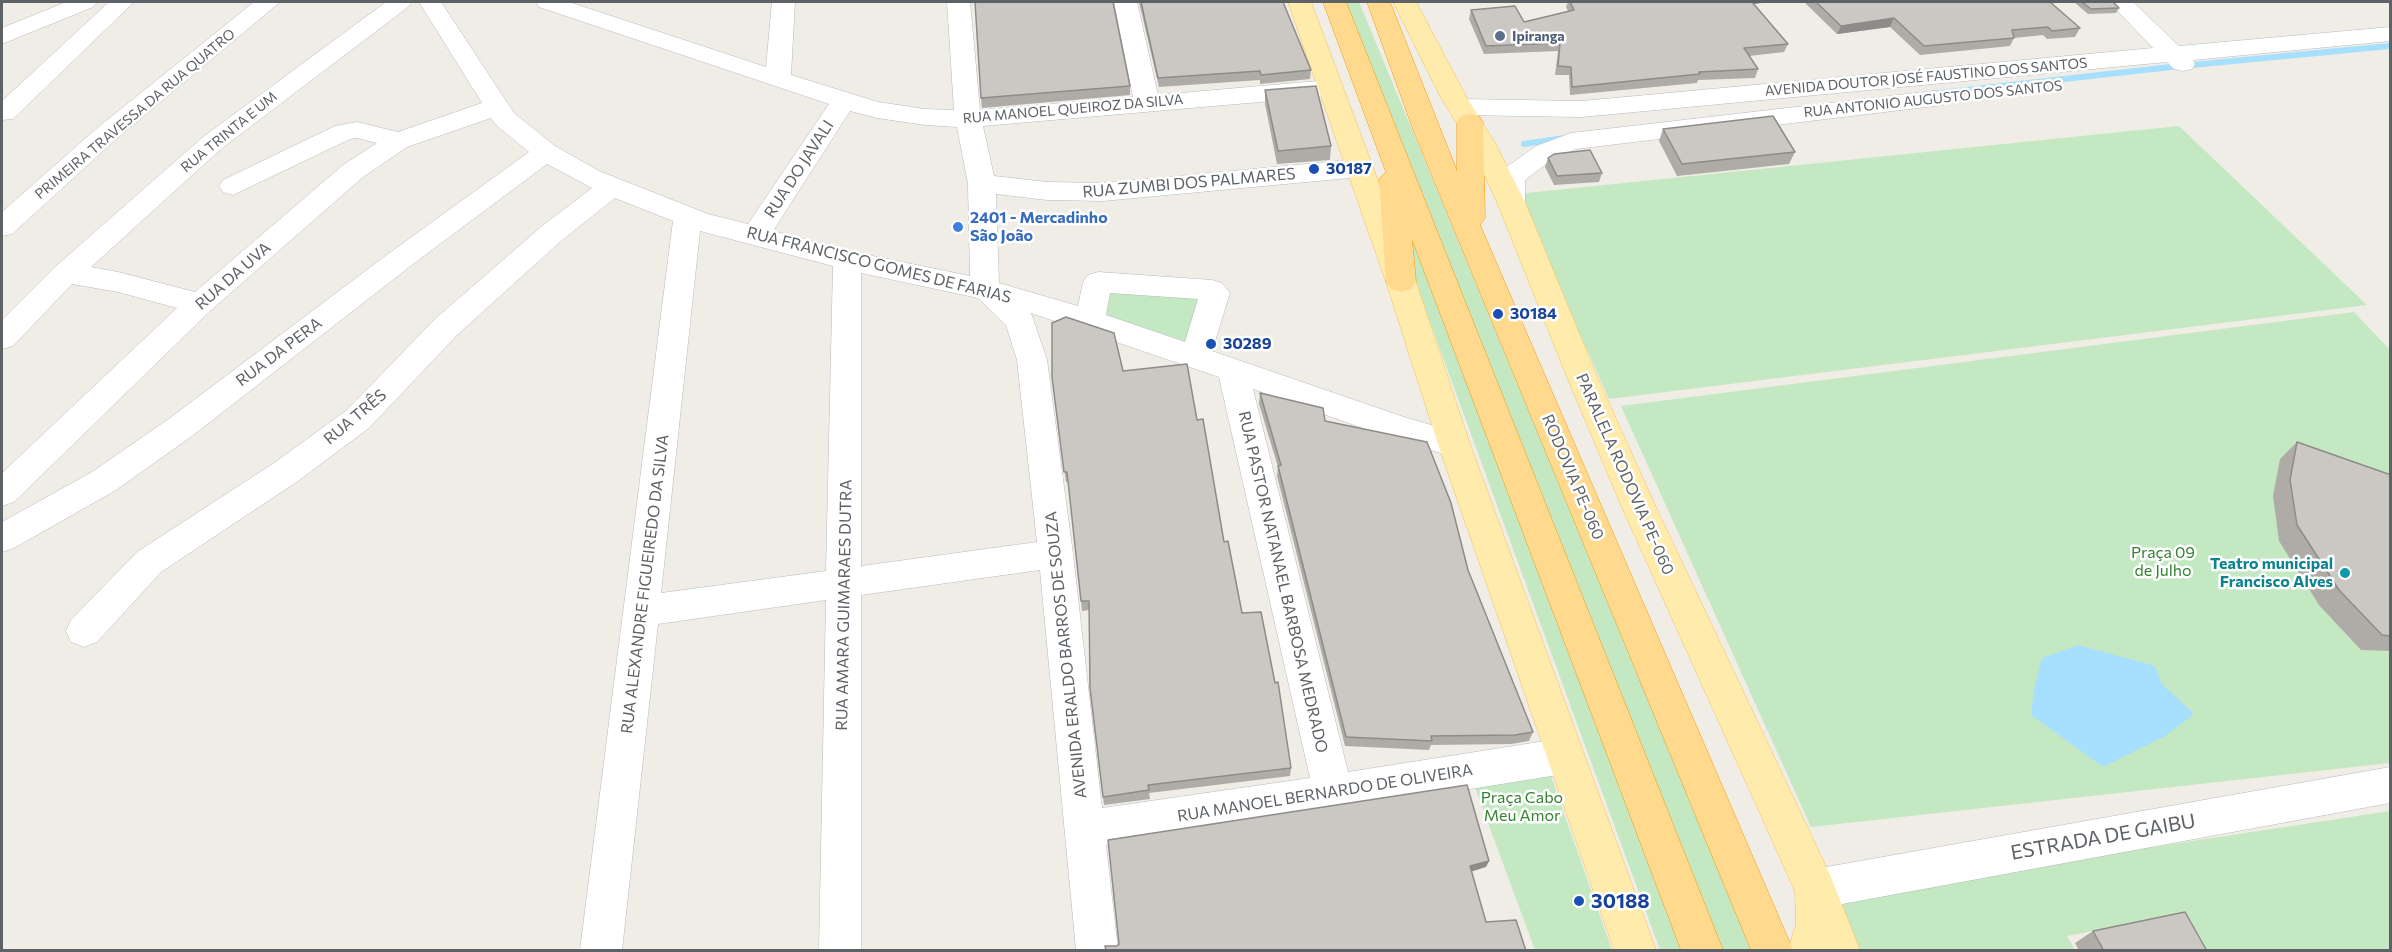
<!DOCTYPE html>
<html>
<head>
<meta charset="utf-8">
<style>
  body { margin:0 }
  #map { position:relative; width:2392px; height:952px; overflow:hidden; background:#f0ede6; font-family:Commissioner,sans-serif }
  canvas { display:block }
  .frame { position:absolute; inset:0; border:3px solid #5d6267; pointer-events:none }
</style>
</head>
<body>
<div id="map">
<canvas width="2392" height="952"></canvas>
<div class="frame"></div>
</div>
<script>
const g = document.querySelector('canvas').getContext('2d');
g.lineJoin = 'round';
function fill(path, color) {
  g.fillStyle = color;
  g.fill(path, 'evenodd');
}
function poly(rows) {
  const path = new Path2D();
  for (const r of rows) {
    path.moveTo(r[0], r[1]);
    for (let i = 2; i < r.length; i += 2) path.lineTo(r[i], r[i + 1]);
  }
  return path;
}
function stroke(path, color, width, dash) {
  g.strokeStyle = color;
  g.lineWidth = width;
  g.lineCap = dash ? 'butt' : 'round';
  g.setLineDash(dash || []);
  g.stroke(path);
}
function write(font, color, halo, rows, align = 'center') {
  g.font = font + ' Commissioner,sans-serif';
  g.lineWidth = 5;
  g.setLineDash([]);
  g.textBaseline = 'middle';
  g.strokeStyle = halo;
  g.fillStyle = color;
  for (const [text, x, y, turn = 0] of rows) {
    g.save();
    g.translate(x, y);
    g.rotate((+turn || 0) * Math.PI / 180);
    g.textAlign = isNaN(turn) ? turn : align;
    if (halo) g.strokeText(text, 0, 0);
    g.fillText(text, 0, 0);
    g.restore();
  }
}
fill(poly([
  [1341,2,1359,2,1752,950,1722,950],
  [2179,126,2367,305,1609,399,1517,194],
  [1403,208,1689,950,1660,950,1416,284,1396,219],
  [1095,280,1223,285,1218,323,1208,349,1088,310],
  [2354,312,2390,350,2390,763,1811,827,1621,406],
  [1546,762,1612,950,1535,950,1471,777],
  [2390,811,2390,950,2189,950,2166,917,2067,936,2075,950,1851,950,1825,897]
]), '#c4e8c2');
fill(poly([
  [2078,645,2155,666,2161,683,2194,714,2165,736,2103,767,2031,715,2034,689,2042,658]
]), '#a7dfff');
stroke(poly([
  [1930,94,2171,67,2390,46],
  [1524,144,1564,138]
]), '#a7dfff', 6);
const minor = poly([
  [66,2,97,2,93,7,2,44,2,28,66,2],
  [109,2,134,2,13,119,2,120,2,101,109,2],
  [254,2,280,2,114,141,12,234,2,236,2,212,96,129,254,2],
  [386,2,412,2,408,7,221,149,91,267,118,272,195,292,343,165,377,143,357,138,350,139,233,195,223,192,219,186,223,180,335,126,357,122,398,132,482,103,419,2,441,2,514,113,555,146,599,171,708,214,748,224,829,104,539,7,536,2,569,2,766,67,772,2,795,2,791,75,878,102,925,109,954,110,947,2,970,2,980,110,1133,97,1114,2,1137,2,1158,95,1329,80,1338,83,1342,88,1338,93,1329,96,983,126,994,176,1047,182,1103,183,1360,159,1370,162,1373,168,1370,174,1360,177,1103,201,1047,200,996,194,999,283,1078,306,1083,282,1088,275,1098,272,1212,280,1222,283,1230,293,1212,351,1404,417,1465,435,1470,444,1465,453,1454,457,1388,437,1253,389,1348,772,1564,738,1578,743,1583,756,1578,769,1564,774,1333,811,1106,845,1118,950,1076,950,1040,570,861,595,861,950,819,950,826,600,658,624,622,950,580,950,673,221,615,198,561,241,457,335,369,428,298,481,161,572,97,642,84,647,71,642,66,631,71,620,137,552,274,463,347,410,435,319,541,227,592,188,547,164,408,268,192,436,116,490,14,548,2,552,2,522,92,472,170,418,388,254,529,152,496,125,491,118,407,147,363,177,210,311,14,502,2,506,2,473,177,308,118,292,72,284,13,346,2,349,2,320,56,266,203,137,386,2],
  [850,111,877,118,925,125,957,127,968,184,970,276,863,254,773,231,850,111],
  [700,231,833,266,826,571,661,593,700,231],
  [861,273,978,298,1006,325,1017,360,1037,542,861,566,861,273],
  [1110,293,1198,299,1185,342,1106,315,1110,293],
  [1031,313,1219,377,1310,778,1102,808,1073,554,1047,360,1031,313],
  [2109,2,2133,2,2179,46,2390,27,2390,41,2193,60,2195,64,2192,69,2183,71,2174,69,2167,62,1582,117,1460,115,1451,113,1447,107,1451,101,1460,99,1582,101,2153,48,2109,2],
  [1934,91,1943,93,1947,99,1943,105,1576,149,1554,158,1525,180,1525,202,1521,208,1511,211,1501,208,1497,202,1497,177,1501,171,1536,146,1571,133,1934,91],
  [2390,767,2390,803,1815,909,1800,903,1794,889,1800,875,1815,869,2390,767]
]);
const major = poly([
  [1288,2,1311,2,1416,282,1470,444,1656,950,1614,950,1438,444,1386,282,1288,2],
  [1393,2,1416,2,1467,98,1495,143,1525,202,1595,372,1654,503,1830,875,1860,950,1788,950,1796,925,1795,891,1620,503,1565,372,1497,202,1469,143,1441,98,1393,2]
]);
const highway = poly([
  [1323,2,1346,2,1723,950,1681,950,1412,239,1416,282,1411,289,1401,292,1391,289,1386,282,1379,179,1386,172,1323,2],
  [1367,2,1390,2,1457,171,1457,122,1461,116,1470,114,1479,116,1483,122,1485,218,1480,225,1793,950,1751,950,1414,132,1367,2]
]);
stroke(minor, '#b6b9bd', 1);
stroke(major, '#f7bf58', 1);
stroke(highway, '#f69700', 1);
fill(minor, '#fff');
fill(major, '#ffebac');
fill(highway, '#ffda8e');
fill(poly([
  [1139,2,1283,2,1311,70,1310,79,1260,84,1260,80,1159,87],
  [1568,2,1770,2,1754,4,1788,44,1784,52,1749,56,1758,69,1755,78,1698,80,1697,83,1570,95,1569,75,1555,75,1558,51,1484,54,1469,19,1471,10,1524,22,1568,11,1566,7],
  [1804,2,2050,2,2080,28,2075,37,2047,39,2043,35,2014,38,2010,46,1920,55,1890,27,1837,34],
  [2074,2,2113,2,2119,8,2116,13,2088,14],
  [1130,86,1130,95,982,108,981,98],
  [1265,90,1331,146,1330,160,1277,164,1265,104],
  [1663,129,1795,152,1789,164,1677,176,1659,141],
  [1548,158,1602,173,1599,182,1554,185,1545,167],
  [1123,371,1197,420,1224,542,1242,613,1291,768,1290,776,1149,793,1150,799,1104,805,1090,688,1089,610,1082,611,1069,482,1066,482,1052,377],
  [1260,393,1325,421,1468,570,1533,732,1529,741,1511,744,1431,745,1429,750,1345,746,1277,476,1278,467,1259,404],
  [2297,442,2391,475,2391,651,2361,650,2319,605,2279,541,2273,496,2280,459],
  [2093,931,2207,951,2079,951,2075,943]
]), '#afaca8');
fill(poly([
  [1746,2,1770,2,1744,5],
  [1894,18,1890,27,1837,34,1841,26],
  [1489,861,1486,867,1467,873,1470,866]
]), '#8e8c88');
const building = poly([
  [975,2,1113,2,1130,86,981,98,975,2],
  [1141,2,1283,2,1311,70,1261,75,1260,71,1158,78,1141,2],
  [1570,2,1752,2,1788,44,1744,48,1758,69,1699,72,1700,74,1572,87,1571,67,1558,66,1560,43,1486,46,1471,10,1515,6,1524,22,1574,10,1570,2],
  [1816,2,2050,2,2080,28,2052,31,2048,27,2012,30,2014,38,1924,46,1894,18,1841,26,1816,2],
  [2082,2,2113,2,2119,8,2091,9,2082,2],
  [1316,86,1331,146,1278,151,1265,90,1316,86],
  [1773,116,1795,152,1682,164,1663,129,1773,116],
  [1590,150,1602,173,1557,176,1548,158,1554,154,1590,150],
  [1066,317,1114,333,1123,371,1187,364,1197,420,1203,419,1224,542,1228,541,1242,613,1261,612,1275,683,1278,682,1291,768,1148,785,1149,790,1103,797,1090,688,1089,601,1081,601,1067,472,1064,472,1052,377,1052,323,1066,317],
  [1260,393,1323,408,1325,421,1427,442,1451,503,1468,570,1533,732,1515,735,1431,736,1432,741,1346,737,1278,466,1281,465,1260,393],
  [2297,442,2391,475,2391,636,2382,635,2339,590,2297,525,2290,480,2297,442],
  [1467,785,1489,861,1470,866,1486,922,1516,920,1526,951,1106,951,1105,946,1117,946,1119,944,1108,840,1467,785],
  [2185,912,2207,951,2104,951,2093,931,2185,912]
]);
fill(building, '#cbc8c3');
stroke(building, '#8e8c88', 1.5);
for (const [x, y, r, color] of [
  [1500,36,6,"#5c6f8a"],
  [1314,169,6,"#1a4fb4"],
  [958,227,6,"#3f7fe0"],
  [1498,314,6,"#1a4fb4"],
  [1211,344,6,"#1a4fb4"],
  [2345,573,6,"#0f9aa8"],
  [1579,901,6,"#1a4fb4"]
]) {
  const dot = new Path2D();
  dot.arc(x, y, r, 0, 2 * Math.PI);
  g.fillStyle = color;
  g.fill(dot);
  stroke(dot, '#fff', 2);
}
write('bold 14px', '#4e5e75', '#fff', [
  ["Ipiranga",1512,36]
], 'left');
write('14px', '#5d6267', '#fff', [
  ["AVENIDA DOUTOR JOSÉ FAUSTINO DOS SANTOS",1926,77,-5],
  ["RUA ANTONIO AUGUSTO DOS SANTOS",1933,99,-6],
  ["RUA MANOEL QUEIROZ DA SILVA",1073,109,-5],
  ["PRIMEIRA TRAVESSA DA RUA QUATRO",135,114,-40],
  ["RUA TRINTA E UM",229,132,-39]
]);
write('16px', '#5d6267', '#fff', [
  ["RUA DO JAVALI",799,169,-57],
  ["RUA ZUMBI DOS PALMARES",1189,183,-5],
  ["RUA FRANCISCO GOMES DE FARIAS",879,265,14],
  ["RUA DA UVA",233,276,-41],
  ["RUA DA PERA",279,352,-37],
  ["RUA TRÊS",355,417,-40],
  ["PARALELA RODOVIA PE-060",1625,474,66],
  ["RODOVIA PE-060",1573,477,67],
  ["RUA PASTOR NATANAEL BARBOSA MEDRADO",1283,582,77],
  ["RUA ALEXANDRE FIGUEIREDO DA SILVA",645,584,-83],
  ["RUA AMARA GUIMARAES DUTRA",844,605,-89],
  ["AVENIDA ERALDO BARROS DE SOUZA",1066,655,-96],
  ["RUA MANOEL BERNARDO DE OLIVEIRA",1325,793,-9]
]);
write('bold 16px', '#164399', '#fff', [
  ["30187",1326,169],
  ["30184",1510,314],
  ["30289",1223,344]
], 'left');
write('bold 16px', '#366cbe', '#fff', [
  ["2401 - Mercadinho",970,218],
  ["São João",970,236]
], 'left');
write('16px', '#338230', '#fff', [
  ["Praça 09",2163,553],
  ["de Julho",2163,571],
  ["Praça Cabo",1522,798],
  ["Meu Amor",1522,816]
]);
write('bold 16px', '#0d838f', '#fff', [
  ["Teatro municipal",2333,564],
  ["Francisco Alves",2333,582]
], 'right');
write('20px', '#5d6267', '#fff', [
  ["ESTRADA DE GAIBU",2103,837,-10]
]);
write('bold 20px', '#164399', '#fff', [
  ["30188",1591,901]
], 'left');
</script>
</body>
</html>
